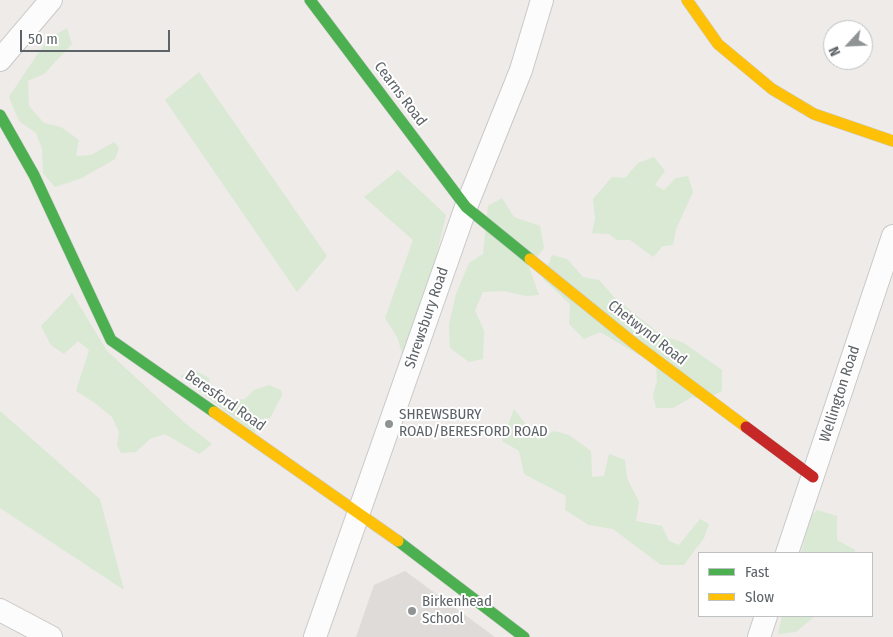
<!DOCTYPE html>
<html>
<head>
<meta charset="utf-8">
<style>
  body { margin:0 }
  #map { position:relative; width:893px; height:637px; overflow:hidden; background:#eeebe8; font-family:"Fira Sans Condensed",sans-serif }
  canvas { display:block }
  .legend { position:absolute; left:698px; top:552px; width:175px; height:65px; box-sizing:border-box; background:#fff; border:1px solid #bec1c2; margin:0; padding:6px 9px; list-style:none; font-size:15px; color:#5d6367 }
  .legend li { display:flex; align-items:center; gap:10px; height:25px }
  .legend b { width:25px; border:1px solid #bec1c2 }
  .north { position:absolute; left:823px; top:20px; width:50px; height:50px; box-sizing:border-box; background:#fff; border:1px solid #bec1c2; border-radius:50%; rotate:245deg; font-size:14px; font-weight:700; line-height:20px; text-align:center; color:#5d6367 }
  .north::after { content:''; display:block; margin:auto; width:18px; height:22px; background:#909394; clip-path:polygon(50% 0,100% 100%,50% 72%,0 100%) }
  .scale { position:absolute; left:20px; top:30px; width:150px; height:22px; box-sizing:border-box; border:2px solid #5d6367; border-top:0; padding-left:6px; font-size:15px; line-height:18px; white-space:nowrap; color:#5d6367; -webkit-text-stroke:4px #fff; paint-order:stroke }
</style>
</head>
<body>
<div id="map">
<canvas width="893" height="637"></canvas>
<ul class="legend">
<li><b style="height:6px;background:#4caf50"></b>Fast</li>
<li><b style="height:6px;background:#ffc107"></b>Slow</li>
</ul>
<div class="north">N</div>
<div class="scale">50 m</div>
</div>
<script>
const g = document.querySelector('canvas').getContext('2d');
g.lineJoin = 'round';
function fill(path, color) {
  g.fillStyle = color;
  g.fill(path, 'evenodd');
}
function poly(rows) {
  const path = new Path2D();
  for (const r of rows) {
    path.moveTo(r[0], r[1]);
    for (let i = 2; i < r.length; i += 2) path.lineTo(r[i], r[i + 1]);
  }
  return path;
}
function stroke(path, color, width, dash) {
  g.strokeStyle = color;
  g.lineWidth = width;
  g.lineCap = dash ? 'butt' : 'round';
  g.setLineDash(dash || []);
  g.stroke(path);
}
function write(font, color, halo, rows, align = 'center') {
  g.font = font + ' "Fira Sans Condensed",sans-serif';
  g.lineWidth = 4;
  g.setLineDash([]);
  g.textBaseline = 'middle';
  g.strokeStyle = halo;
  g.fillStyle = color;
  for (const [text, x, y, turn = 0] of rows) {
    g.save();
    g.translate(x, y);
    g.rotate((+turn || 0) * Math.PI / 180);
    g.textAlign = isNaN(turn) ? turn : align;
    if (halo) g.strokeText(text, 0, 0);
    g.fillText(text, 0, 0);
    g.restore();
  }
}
fill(poly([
  [405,571,495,637,356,637,374,585]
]), '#dfdbd8');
fill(poly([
  [67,28,72,44,44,74,28,81,29,106,44,123,61,127,79,140,76,156,91,155,114,142,119,148,115,159,82,178,55,187,43,173,42,149,36,133,19,121,9,97,47,40],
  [199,72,327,256,297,292,165,100],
  [654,157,665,171,655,185,664,190,676,178,688,176,693,192,676,229,673,245,663,246,653,257,630,240,617,240,609,234,592,233,595,219,593,199,612,177,625,178,638,163],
  [398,170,446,215,425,305,404,359,397,337,385,318,413,240,364,197],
  [502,198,514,217,540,226,544,248,529,267,539,295,526,296,504,291,483,292,475,310,484,331,483,359,469,362,450,348,449,324,456,294,469,263,483,254,488,206],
  [552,255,567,259,583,277,599,280,614,297,661,335,684,343,722,370,722,391,704,400,692,397,673,408,656,408,653,395,657,381,656,365,600,332,584,339,569,324,570,304,543,279],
  [72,293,107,351,186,424,212,444,199,454,165,434,150,439,136,452,121,453,117,445,119,432,112,417,95,403,76,391,89,350,78,341,64,354,51,345,41,326],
  [196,371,209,378,211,391,234,400,245,399,254,390,269,385,281,390,282,395,270,418,256,420,255,434,180,376],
  [514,409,538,440,554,431,569,435,591,451,592,477,604,476,609,454,625,460,627,478,639,502,636,521,662,526,669,541,679,545,700,519,709,524,704,538,684,565,661,565,613,529,589,525,565,510,566,496,524,474,519,451,502,441],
  [0,411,100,499,124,590,0,508],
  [817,510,837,516,837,540,855,550,855,553,801,553,810,518],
  [782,616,815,616,796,632,778,634]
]), '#d9e9d3');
const street = poly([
  [0,60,51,0],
  [787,553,893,236],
  [0,610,51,637],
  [315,637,466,207,521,70,542,0],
  [759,637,766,616]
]);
const fast = poly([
  [310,0,466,207,530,259],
  [0,115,34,175,111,340,214,412],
  [398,541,524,637]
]);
const slow = poly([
  [687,0,718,44,772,89,814,114,893,141],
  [530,259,635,344,746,427],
  [214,412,398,541]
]);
const jam = poly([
  [746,427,813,477]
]);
stroke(street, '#c9c9c9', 24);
stroke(fast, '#c9c9c9', 12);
stroke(slow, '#c9c9c9', 12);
stroke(jam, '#c9c9c9', 12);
stroke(street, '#fcfcfc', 22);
stroke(fast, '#4caf50', 11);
stroke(slow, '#ffc107', 11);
stroke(jam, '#c62828', 11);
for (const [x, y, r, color] of [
  [389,424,5,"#909394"],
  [412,611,5,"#909394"]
]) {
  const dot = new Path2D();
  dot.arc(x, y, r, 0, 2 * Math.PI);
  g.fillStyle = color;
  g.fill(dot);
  stroke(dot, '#fff', 2);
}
write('15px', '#5d6367', '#fff', [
  ["Cearns Road",400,94,53],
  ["Shrewsbury Road",427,318,-71],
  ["Chetwynd Road",647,333,38],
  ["Wellington Road",840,394,-72],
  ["Beresford Road",225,401,35]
]);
write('15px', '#5d6367', '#fff', [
  ["SHREWSBURY",399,415],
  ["ROAD/BERESFORD ROAD",399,432],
  ["Birkenhead",422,602],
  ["School",422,619]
], 'left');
</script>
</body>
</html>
